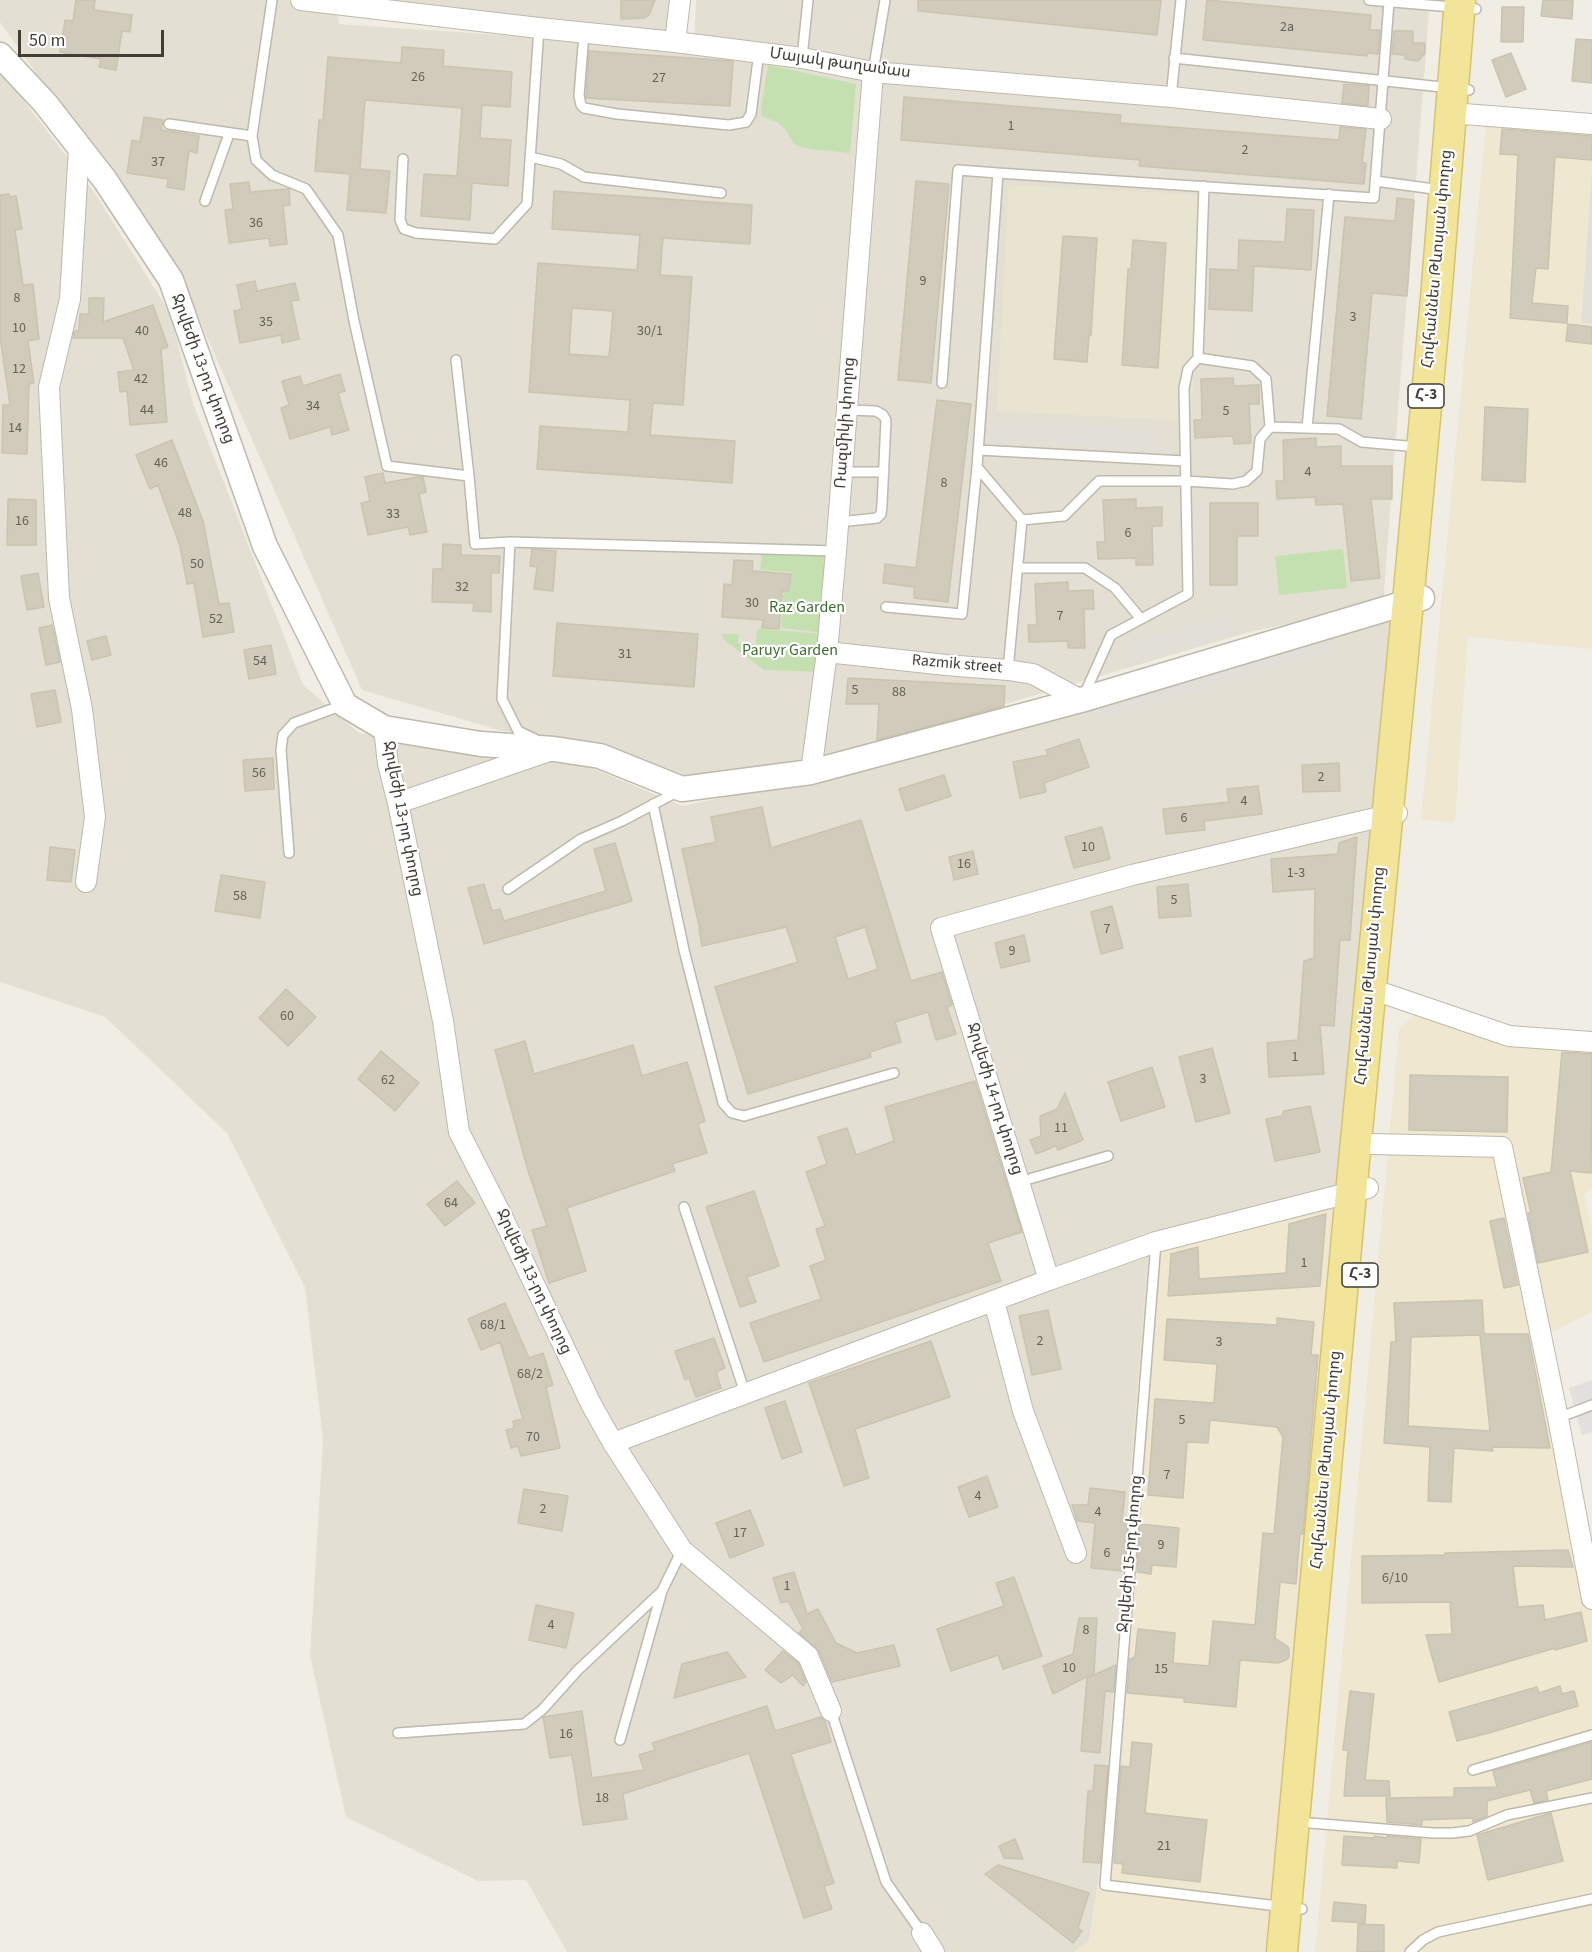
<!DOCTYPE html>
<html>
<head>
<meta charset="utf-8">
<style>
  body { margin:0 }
  #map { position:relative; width:1592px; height:1952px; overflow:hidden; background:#f0eee4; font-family:"Source Sans 3",sans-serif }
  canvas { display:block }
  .scale { position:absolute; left:18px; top:30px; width:146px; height:27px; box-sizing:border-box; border:3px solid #413e35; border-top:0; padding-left:8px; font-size:18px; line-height:21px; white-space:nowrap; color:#413e35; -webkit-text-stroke:4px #fff; paint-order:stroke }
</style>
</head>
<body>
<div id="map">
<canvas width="1592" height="1952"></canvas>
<div class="scale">50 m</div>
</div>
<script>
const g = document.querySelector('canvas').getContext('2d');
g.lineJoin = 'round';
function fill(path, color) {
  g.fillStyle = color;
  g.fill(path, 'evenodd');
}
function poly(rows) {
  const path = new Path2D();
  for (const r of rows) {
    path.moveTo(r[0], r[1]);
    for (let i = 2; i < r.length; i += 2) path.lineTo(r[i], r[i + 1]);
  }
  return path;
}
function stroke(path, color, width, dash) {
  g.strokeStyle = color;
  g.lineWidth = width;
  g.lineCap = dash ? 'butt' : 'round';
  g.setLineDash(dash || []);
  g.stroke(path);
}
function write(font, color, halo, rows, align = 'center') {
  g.font = font + ' "Source Sans 3","Noto Sans Armenian",sans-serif';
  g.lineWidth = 4.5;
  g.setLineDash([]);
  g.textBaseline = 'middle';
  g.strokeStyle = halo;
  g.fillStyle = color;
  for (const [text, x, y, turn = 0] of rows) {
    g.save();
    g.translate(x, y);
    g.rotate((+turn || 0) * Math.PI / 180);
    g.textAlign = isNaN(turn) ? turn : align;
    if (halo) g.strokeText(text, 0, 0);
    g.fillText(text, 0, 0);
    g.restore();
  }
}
fill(poly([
  [0,0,336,0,339,24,694,48,696,0,1430,0,1383,603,1246,633,680,800,516,733,499,730,362,690,182,280,0,22],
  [344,0,673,0,670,34],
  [0,64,14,88,94,192,170,313,193,403,303,685,359,733,592,768,682,806,811,779,1403,610,1340,1208,1098,1883,1089,1941,1074,1952,567,1952,526,1880,478,1881,346,1817,310,1656,323,1440,305,1287,227,1133,105,1017,0,982]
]), '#e3e0d3');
fill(poly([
  [1486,121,1592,129,1592,168,1581,323,1592,324,1592,649,1468,637,1455,822,1421,820],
  [1418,1011,1592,1049,1592,1189,1584,1195,1592,1228,1592,1312,1549,1334,1592,1574,1592,1952,1315,1952,1399,1029],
  [1340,1208,1272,1952,1074,1952,1089,1941,1098,1883,1148,1252]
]), '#f0e7d1');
fill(poly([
  [1592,168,1592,324,1581,323],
  [992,421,1155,429,1154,450,991,442],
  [1229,614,1235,633,1131,663,1126,644],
  [1331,638,1335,651,1099,722,1095,709]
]), '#e2dfd9');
fill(poly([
  [1009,185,1203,195,1191,421,997,411]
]), '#e8e4cf');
fill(poly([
  [768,65,856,84,850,153,810,149,795,145,785,129,777,122,761,116,761,109],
  [1343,549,1347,588,1279,595,1275,556],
  [762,551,834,553,827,633,781,628,783,592,790,592,792,572,760,570],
  [757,629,826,634,822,672,764,670,723,639,722,634,739,634,738,643,756,644]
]), '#c4e0b1');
fill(poly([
  [1592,1380,1592,1432,1582,1435,1569,1388]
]), '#e1e0dc');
const building = poly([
  [76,0,95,0,94,10,132,15,130,32,122,31,116,70,99,67,101,59,60,52,65,20,73,21,76,0],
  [621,0,655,0,649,15,645,18,621,19,621,0],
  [918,0,1161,0,1157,35,918,11,918,0],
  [1207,0,1371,15,1370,30,1380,30,1378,54,1367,53,1367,56,1203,40,1207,0],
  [1543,0,1573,0,1572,19,1541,16,1543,0],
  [1502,7,1524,7,1523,42,1501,42,1502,7],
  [1394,31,1413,31,1413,43,1425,43,1425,53,1418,61,1405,59,1405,55,1392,54,1394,31],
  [1576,39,1592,40,1592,83,1572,81,1576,39],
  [402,47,444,50,443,66,512,72,510,107,482,105,480,138,511,140,508,186,472,183,470,220,421,216,424,174,457,176,462,108,365,100,360,169,390,171,386,213,347,210,350,174,315,171,319,120,323,120,328,57,401,63,402,47],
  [589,51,733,61,730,106,586,98,589,51],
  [1511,53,1526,89,1506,97,1492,60,1511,53],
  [1344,84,1369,86,1368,106,1342,103,1344,84],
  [904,97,1121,115,1120,123,1339,140,1340,127,1366,129,1362,163,1366,163,1364,184,1139,166,1140,160,901,140,904,97],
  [144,117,163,120,161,130,199,136,197,153,189,151,184,190,167,187,168,179,127,173,132,140,140,142,144,117],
  [1502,129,1592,136,1592,160,1555,157,1548,269,1536,268,1532,303,1568,306,1567,323,1510,318,1518,155,1500,154,1502,129],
  [916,181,949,184,931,383,898,380,916,181],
  [249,182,250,192,289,189,290,205,283,206,287,244,270,246,269,238,229,243,225,210,233,209,230,184,249,182],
  [554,191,752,205,750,244,663,238,660,275,692,277,683,405,653,403,650,435,735,441,732,483,537,469,540,426,628,432,630,400,529,392,538,263,637,270,640,235,552,229,554,191],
  [572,308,613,311,609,357,569,354,572,308],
  [9,194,10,197,16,196,22,229,15,230,23,285,33,284,39,339,28,341,34,383,29,384,27,454,2,453,3,405,10,405,0,336,0,195,9,194],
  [1397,198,1414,200,1407,296,1372,293,1361,419,1327,416,1345,217,1395,221,1397,198],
  [1287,209,1314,210,1311,270,1254,266,1252,311,1209,309,1210,269,1238,270,1239,240,1285,242,1287,209],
  [1063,236,1097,238,1091,335,1089,335,1087,362,1054,359,1063,236],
  [1133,240,1166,243,1158,368,1122,365,1128,269,1131,269,1133,240],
  [255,281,257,291,295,283,299,300,291,301,299,339,282,343,281,335,240,343,234,311,242,309,237,285,255,281],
  [89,298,104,298,103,322,153,305,168,347,161,349,167,422,130,425,127,391,120,392,118,372,134,370,123,338,73,338,74,332,79,330,80,314,89,314,89,298],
  [1568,324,1592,327,1592,344,1566,341,1568,324],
  [340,374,345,391,338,393,349,430,332,435,330,427,290,439,281,408,289,405,282,381,300,376,303,386,340,374],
  [1233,378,1234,386,1259,385,1259,404,1249,404,1251,443,1234,444,1233,436,1195,438,1194,420,1202,420,1201,379,1233,378],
  [937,400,971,404,948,602,914,598,914,587,883,583,885,564,916,568,937,400],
  [1485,407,1528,409,1525,482,1482,480,1485,407],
  [1316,438,1316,447,1341,446,1341,466,1392,466,1392,499,1371,499,1380,578,1351,581,1343,504,1316,505,1315,497,1277,499,1276,481,1284,481,1283,440,1316,438],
  [172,440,203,521,219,604,229,603,234,632,203,637,194,583,187,584,180,546,158,485,150,489,136,455,172,440],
  [383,473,385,483,417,477,423,477,426,492,419,494,427,532,410,535,408,527,368,535,361,503,370,501,365,477,383,473],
  [8,499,36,500,36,545,7,545,8,499],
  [1136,499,1136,508,1162,507,1162,526,1152,526,1153,565,1136,565,1136,558,1098,559,1097,542,1105,542,1103,500,1136,499],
  [1210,503,1258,503,1258,536,1237,536,1237,585,1210,585,1210,503],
  [443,544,461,545,461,555,500,556,499,573,491,573,491,612,473,611,474,603,432,602,433,569,442,569,443,544],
  [532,549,556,551,553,591,534,589,537,567,530,566,532,549],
  [734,560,753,561,752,571,791,574,789,591,782,591,779,629,762,628,763,620,722,617,724,584,732,585,734,560],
  [38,573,44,607,27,610,21,576,38,573],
  [1068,582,1068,591,1093,590,1094,609,1084,609,1085,648,1068,648,1068,641,1029,642,1028,625,1037,625,1035,584,1068,582],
  [557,623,698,634,694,687,553,676,557,623],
  [52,625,60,662,46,665,39,628,52,625],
  [106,636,111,655,92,660,87,641,106,636],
  [271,645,276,674,249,679,244,650,271,645],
  [848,678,1005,686,1004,706,877,740,879,704,846,704,848,678],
  [55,690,61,722,37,727,31,694,55,690],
  [1079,739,1089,767,1044,783,1046,792,1020,798,1013,762,1048,755,1046,750,1079,739],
  [273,758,274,789,245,791,243,760,273,758],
  [1339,763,1340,791,1303,792,1302,765,1339,763],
  [944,775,951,796,906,811,899,789,944,775],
  [1258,786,1262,814,1204,821,1205,830,1166,834,1163,809,1229,802,1227,789,1258,786],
  [762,807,771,848,861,820,911,981,942,972,952,1005,947,1007,956,1034,936,1040,928,1012,895,1022,901,1042,870,1052,871,1057,748,1094,715,987,798,962,786,927,702,946,699,930,700,930,682,849,716,842,711,817,762,807],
  [865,927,878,969,848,979,835,937,865,927],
  [1102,827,1110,859,1074,868,1065,837,1102,827],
  [1357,837,1350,940,1340,940,1334,1026,1320,1025,1324,1074,1269,1077,1267,1043,1298,1040,1304,961,1314,958,1315,889,1273,892,1271,859,1338,854,1339,843,1357,837],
  [615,843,632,901,484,944,468,888,484,884,492,911,500,909,504,921,606,891,594,849,615,843],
  [50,847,75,850,71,882,47,880,50,847],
  [973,851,978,874,954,880,949,857,973,851],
  [221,875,265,882,260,918,215,911,221,875],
  [1188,884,1191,916,1159,918,1157,887,1188,884],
  [1112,906,1123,948,1101,954,1091,912,1112,906],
  [1024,935,1030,961,1001,968,995,943,1024,935],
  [286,989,316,1017,288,1046,259,1018,286,989],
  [525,1041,534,1074,633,1045,642,1076,687,1062,705,1121,698,1124,707,1153,672,1164,675,1171,567,1208,586,1271,549,1283,532,1230,547,1226,529,1174,495,1050,525,1041],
  [1212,1048,1230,1113,1196,1122,1179,1057,1212,1048],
  [381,1051,419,1083,395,1111,358,1079,381,1051],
  [1562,1052,1592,1054,1591,1173,1570,1171,1588,1252,1538,1263,1528,1213,1531,1213,1523,1178,1551,1172,1562,1052],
  [1152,1067,1165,1107,1121,1121,1108,1082,1152,1067],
  [1410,1075,1508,1077,1507,1132,1409,1130,1410,1075],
  [975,1081,1022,1232,988,1243,1001,1281,764,1362,750,1323,821,1299,810,1266,826,1260,816,1229,825,1226,806,1172,827,1164,818,1137,847,1128,856,1155,894,1141,885,1107,975,1081],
  [1065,1093,1083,1140,1058,1150,1056,1146,1036,1154,1030,1140,1041,1136,1040,1116,1057,1109,1065,1093],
  [1310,1106,1320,1152,1275,1161,1266,1119,1282,1116,1284,1111,1310,1106],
  [457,1181,475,1203,445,1226,427,1204,457,1181],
  [754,1191,779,1266,747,1277,756,1302,740,1307,706,1207,754,1191],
  [1326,1214,1320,1286,1168,1296,1171,1254,1198,1247,1199,1279,1286,1273,1289,1224,1326,1214],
  [1504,1218,1518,1285,1504,1288,1490,1221,1504,1218],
  [1482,1300,1484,1334,1528,1334,1550,1448,1492,1447,1493,1451,1454,1448,1451,1502,1428,1501,1430,1447,1384,1443,1391,1342,1396,1342,1394,1303,1482,1300],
  [1480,1335,1490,1431,1408,1426,1411,1337,1480,1335],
  [505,1303,529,1358,543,1353,553,1385,546,1387,560,1448,521,1456,518,1446,511,1448,506,1430,514,1428,513,1421,523,1419,500,1342,481,1350,468,1319,505,1303],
  [1048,1310,1061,1369,1032,1375,1019,1316,1048,1310],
  [1277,1318,1314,1322,1311,1355,1318,1355,1303,1534,1300,1534,1296,1584,1280,1582,1275,1638,1287,1646,1289,1649,1289,1657,1286,1660,1278,1663,1240,1660,1236,1707,1184,1702,1184,1698,1127,1693,1130,1659,1135,1657,1138,1629,1175,1633,1173,1663,1209,1666,1213,1621,1255,1625,1263,1533,1274,1534,1283,1437,1277,1427,1210,1420,1208,1443,1187,1442,1183,1498,1148,1495,1155,1399,1214,1403,1217,1364,1164,1360,1167,1319,1277,1325,1277,1318],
  [714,1338,725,1368,716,1372,721,1388,696,1397,689,1378,685,1380,675,1351,714,1338],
  [931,1341,950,1397,855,1429,869,1478,844,1486,809,1383,931,1341],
  [785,1401,802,1452,782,1459,765,1408,785,1401],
  [987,1476,998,1507,969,1517,958,1487,987,1476],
  [1090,1488,1125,1492,1122,1523,1127,1523,1123,1571,1091,1568,1095,1523,1077,1521,1072,1505,1088,1505,1090,1488],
  [524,1489,568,1496,562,1531,518,1523,524,1489],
  [750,1510,764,1545,730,1558,716,1523,750,1510],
  [1140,1524,1179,1528,1176,1567,1152,1565,1151,1574,1137,1572,1140,1524],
  [1568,1550,1573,1567,1513,1566,1518,1607,1543,1605,1545,1620,1581,1612,1587,1641,1555,1650,1555,1648,1439,1682,1426,1635,1452,1634,1450,1602,1362,1603,1362,1556,1445,1555,1445,1553,1568,1550],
  [794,1572,807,1614,818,1609,836,1643,857,1653,894,1645,900,1666,832,1682,819,1651,799,1633,803,1629,788,1601,781,1603,773,1578,794,1572],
  [1014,1577,1042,1656,1003,1669,998,1655,951,1671,937,1629,1004,1606,996,1583,1014,1577],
  [536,1605,574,1613,566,1648,529,1640,536,1605],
  [1079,1618,1097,1618,1094,1673,1053,1694,1043,1666,1073,1654,1079,1618],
  [783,1651,798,1663,806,1682,803,1686,793,1675,781,1683,765,1670,783,1651],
  [727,1652,746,1677,674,1698,682,1664,727,1652],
  [1116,1665,1114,1692,1105,1691,1100,1753,1081,1751,1087,1678,1116,1665],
  [1560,1686,1562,1694,1574,1691,1578,1706,1489,1733,1457,1741,1449,1712,1537,1687,1539,1693,1560,1686],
  [1350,1691,1374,1694,1365,1780,1389,1781,1390,1796,1344,1796,1348,1750,1343,1750,1350,1691],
  [767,1706,775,1731,821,1717,825,1721,831,1742,791,1754,834,1883,824,1886,832,1909,804,1918,749,1753,623,1794,627,1819,583,1825,572,1755,550,1758,543,1717,582,1711,592,1778,644,1770,639,1755,655,1750,652,1743,767,1706],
  [1132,1742,1152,1744,1145,1813,1207,1820,1200,1882,1122,1873,1123,1864,1114,1863,1121,1766,1130,1767,1132,1742],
  [1592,1742,1592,1779,1546,1791,1548,1800,1534,1803,1530,1790,1487,1801,1487,1816,1473,1822,1473,1818,1422,1820,1422,1825,1387,1822,1386,1798,1454,1797,1454,1788,1497,1787,1493,1771,1592,1742],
  [1095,1765,1108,1766,1100,1863,1083,1862,1088,1791,1093,1791,1095,1765],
  [1551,1813,1563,1861,1488,1880,1477,1835,1551,1813],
  [1344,1836,1374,1838,1374,1836,1387,1838,1387,1836,1421,1839,1419,1863,1397,1861,1397,1868,1342,1865,1344,1836],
  [1015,1839,1023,1859,1004,1858,999,1846,1015,1839],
  [998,1865,1089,1893,1078,1928,1082,1931,1073,1943,985,1874,998,1865],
  [1334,1902,1366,1905,1365,1923,1332,1921,1334,1902],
  [1358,1924,1384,1925,1384,1952,1357,1952,1358,1924]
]);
fill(building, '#d0cbbb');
stroke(building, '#cac3af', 1.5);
const service = poly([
  [272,0,252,136,256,160,272,175,306,189,338,235,354,321,387,466,469,476,475,544,510,542,502,699,518,731,535,739],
  [1369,0,1476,9],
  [584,33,579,96,581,105,584,108,617,114,729,125,746,122,751,114,759,52],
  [802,58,808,0],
  [1174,58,1469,90],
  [873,72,885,0],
  [1171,97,1181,0],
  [169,124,252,136],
  [530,157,561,164,584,177,721,193],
  [403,159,400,220,404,229,416,233,495,239,527,204,539,28],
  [1375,181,1441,190],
  [205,201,229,134],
  [1198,358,1204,186],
  [456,360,469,476],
  [942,383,958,170,998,173],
  [1307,428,1329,194],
  [978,450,1185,461],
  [842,472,884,472],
  [1022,520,1064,516,1099,481,1186,481,1233,484,1246,481,1257,471,1260,439,1270,427],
  [839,522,877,518,881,514,882,505,886,420,883,415,876,411,847,410],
  [510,542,836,551],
  [1018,568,1085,568,1115,588,1141,619],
  [886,607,962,614,977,467],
  [1008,670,1022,520,977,467,998,173,1374,198,1389,2],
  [1084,695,1111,635,1188,594,1184,388,1188,369,1198,358,1252,366,1266,379,1270,427,1339,429,1362,442,1418,447],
  [653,804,684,950,723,1103,732,1113,744,1116,894,1073],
  [289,853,281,750,283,735,294,723,343,705],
  [508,889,581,839,622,821,677,792],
  [1019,1182,1108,1156],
  [684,1207,745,1393],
  [1156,1242,1105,1885,1302,1909],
  [1558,1418,1592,1405],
  [831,1711,886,1882,922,1933],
  [398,1733,524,1724,542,1710,578,1670,662,1591],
  [620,1740,662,1591,682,1550],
  [1473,1770,1592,1735],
  [1310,1823,1433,1833,1452,1833,1469,1831,1507,1815,1592,1798],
  [1410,1952,1423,1940,1438,1932,1592,1899]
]);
const minor = poly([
  [301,0,539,28,675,42,802,58,873,72,1171,97,1381,119],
  [675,42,680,0],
  [1451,113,1592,124],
  [79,148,70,299,49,387,59,598,82,709,95,817,86,882],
  [827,652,946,665,1008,670,1033,674,1081,700],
  [384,728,388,764,398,803,443,1021,459,1132,502,1216,591,1404,613,1443,682,1550,808,1656,831,1711],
  [811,772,827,652,836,551,873,72],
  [398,803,549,751],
  [1386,994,1509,1036,1592,1042],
  [1372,1144,1502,1147,1558,1418,1592,1599],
  [1049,1280,1156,1242,1368,1188],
  [994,1301,1023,1411,1076,1553],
  [613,1443,1049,1280,941,928,1132,875,1397,813],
  [922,1933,934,1952]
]);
const tertiary = poly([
  [0,55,45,103,105,180,171,280,265,546,345,705,384,728,481,744,554,749,600,756,682,789,811,772,1081,700,1422,598]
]);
const primary = poly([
  [1282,1952,1351,1193,1408,602,1436,298,1460,0]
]);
stroke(service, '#bdb9ab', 12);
stroke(minor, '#bdb9ab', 22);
stroke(tertiary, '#bdb9ab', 27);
stroke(primary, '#d5c46d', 33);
stroke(service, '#fff', 9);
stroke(minor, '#fff', 20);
stroke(tertiary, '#fff', 24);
stroke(primary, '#f2e59a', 30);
write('14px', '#656156', null, [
  ["2a",1287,28],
  ["26",418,78],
  ["27",659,79],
  ["1",1011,127],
  ["2",1245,151],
  ["37",158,163],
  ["36",256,224],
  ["9",923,282],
  ["8",17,299],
  ["3",1353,318],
  ["35",266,323],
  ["10",19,329],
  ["40",142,332],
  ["30/1",650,332],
  ["12",19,370],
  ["42",141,380],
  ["34",313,407],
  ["44",147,411],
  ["5",1226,412],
  ["14",15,429],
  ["46",161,464],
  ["4",1308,473],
  ["8",944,484],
  ["48",185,514],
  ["33",393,515],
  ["16",22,522],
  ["6",1128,534],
  ["50",197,565],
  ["32",462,588],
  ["30",752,604],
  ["7",1060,617],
  ["52",216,620],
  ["31",625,655],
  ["54",260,662],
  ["5",855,691],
  ["88",899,693],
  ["56",259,774],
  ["2",1321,778],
  ["4",1244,802],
  ["6",1184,819],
  ["10",1088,848],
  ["16",964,865],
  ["1-3",1296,874],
  ["58",240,897],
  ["5",1174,901],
  ["7",1107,930],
  ["9",1012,952],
  ["60",287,1017],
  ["1",1295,1058],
  ["3",1203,1080],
  ["62",388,1081],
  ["11",1061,1129],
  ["64",451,1204],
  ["1",1304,1264],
  ["68/1",493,1326],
  ["2",1040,1342],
  ["3",1219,1343],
  ["68/2",530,1375],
  ["5",1182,1421],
  ["70",533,1438],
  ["7",1167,1476],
  ["4",978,1497],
  ["2",543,1510],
  ["4",1098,1513],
  ["17",740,1534],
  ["9",1161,1546],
  ["6",1107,1554],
  ["6/10",1395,1579],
  ["1",787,1587],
  ["4",551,1626],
  ["8",1086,1631],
  ["10",1069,1669],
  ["15",1161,1670],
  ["16",566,1735],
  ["18",602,1799],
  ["21",1164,1847]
]);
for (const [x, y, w] of [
  [1426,396,36],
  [1360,1275,36]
]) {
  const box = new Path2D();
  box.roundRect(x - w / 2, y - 12, w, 24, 4.5);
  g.fillStyle = '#fff';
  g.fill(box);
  stroke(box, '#413e35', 1.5);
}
write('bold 15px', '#413e35', null, [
  ["Հ-3",1426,396],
  ["Հ-3",1360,1275]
]);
write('16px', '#413e35', '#fff', [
  ["Մայակ թաղամաս",840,64,8],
  ["Հովհաննես Թևոսյան փողոց",1438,259,-85],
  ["Ջրվեժի 13-րդ փողոց",202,369,70],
  ["Ռազմիկի փողոց",846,423,-86],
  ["Razmik street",957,665,5],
  ["Ջրվեժի 13-րդ փողոց",402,819,79],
  ["Հովհաննես Թևոսյան փողոց",1371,976,-85],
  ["Ջրվեժի 14-րդ փողոց",994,1099,73],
  ["Ջրվեժի 13-րդ փողոց",533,1282,65],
  ["Հովհաննես Թևոսյան փողոց",1327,1460,-85],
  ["Ջրվեժի 15-րդ փողոց",1131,1554,-85]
]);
write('16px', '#3e6c2f', '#fff', [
  ["Raz Garden",807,608],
  ["Paruyr Garden",790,651]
]);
</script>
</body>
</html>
